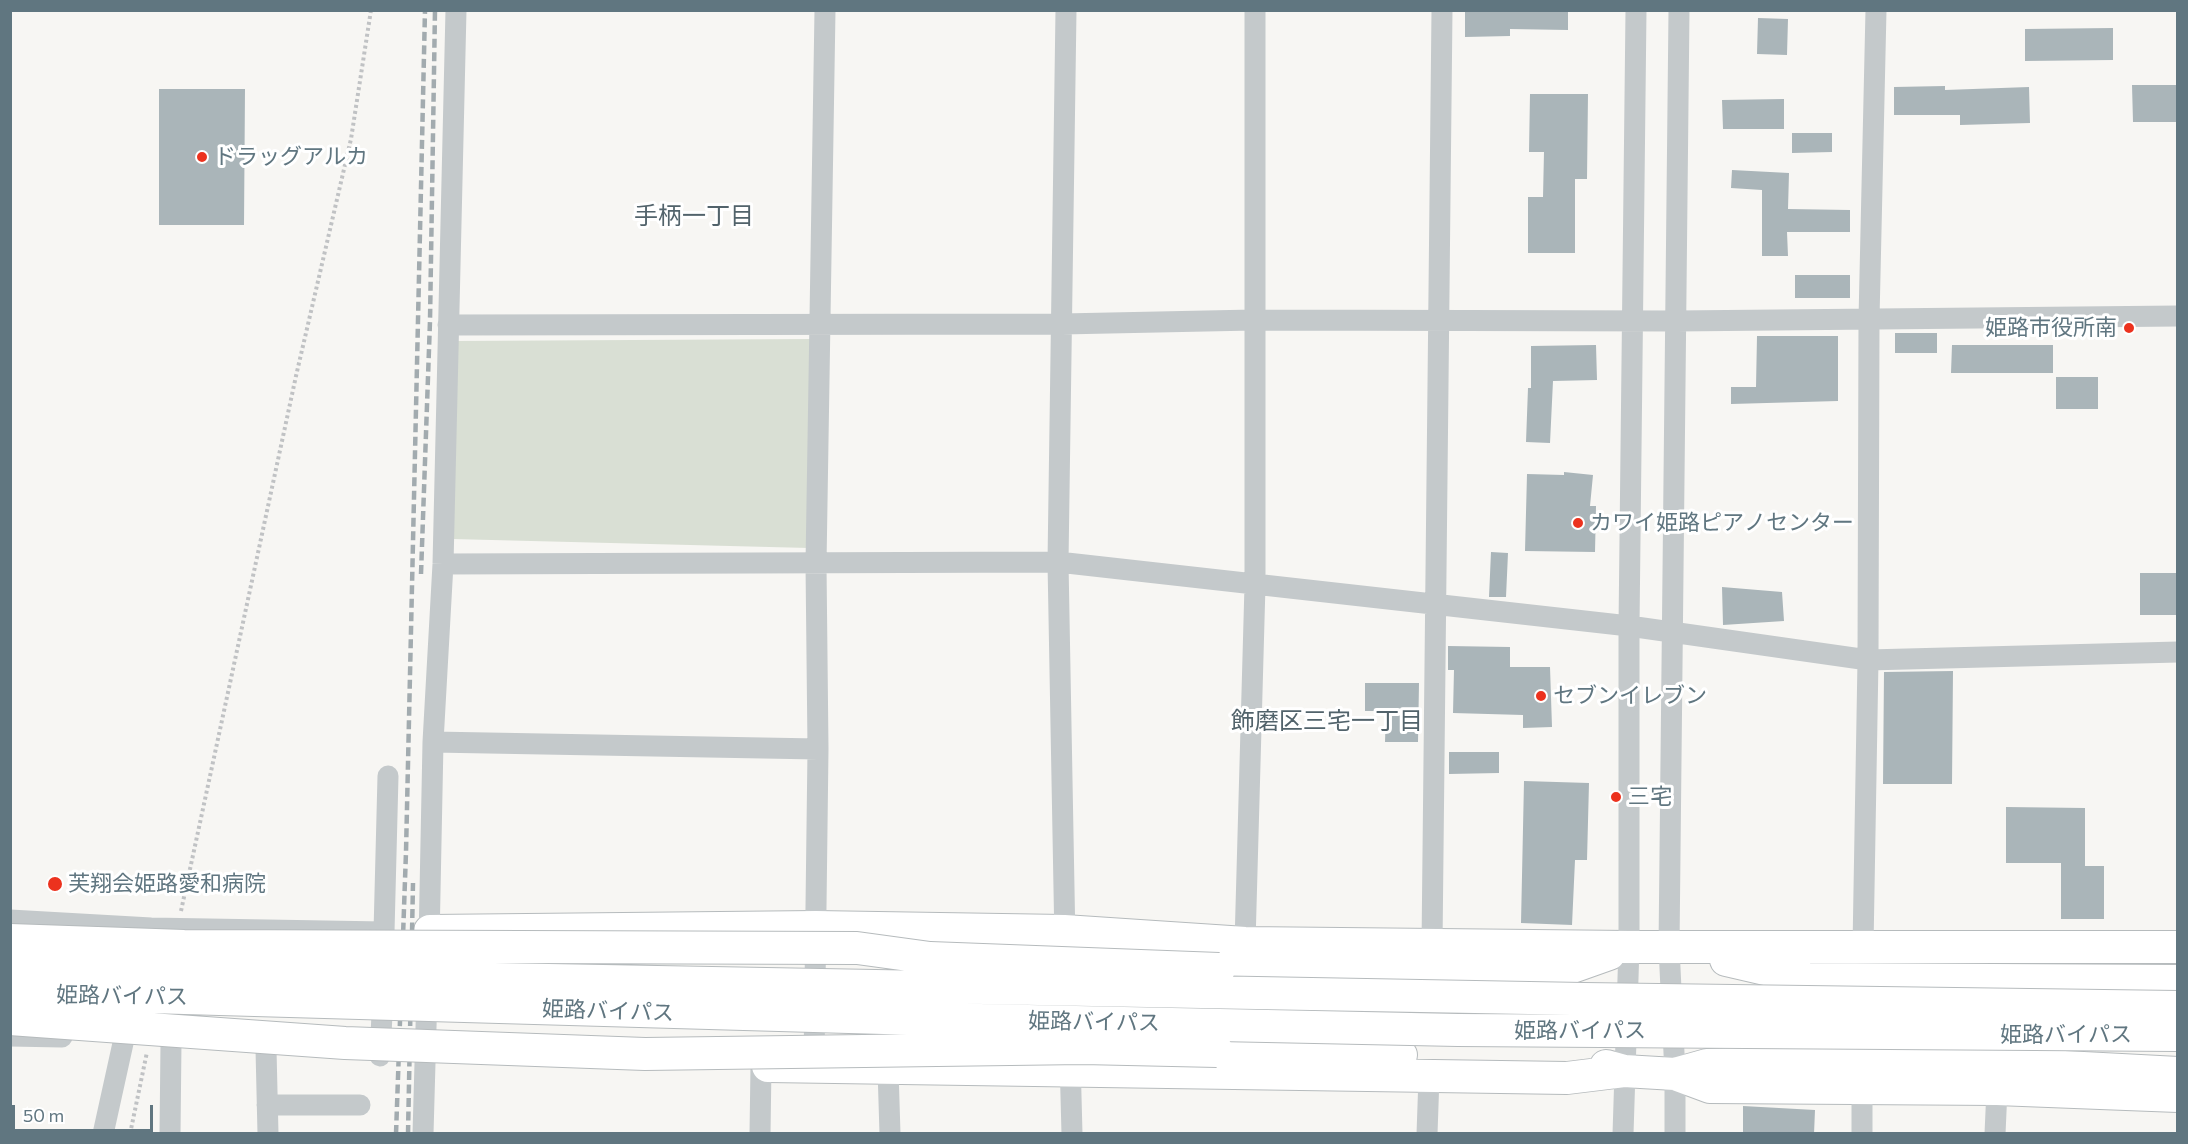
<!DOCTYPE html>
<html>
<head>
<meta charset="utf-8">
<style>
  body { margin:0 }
  #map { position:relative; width:2188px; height:1144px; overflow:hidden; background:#f7f6f3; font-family:Commissioner,sans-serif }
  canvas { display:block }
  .frame { position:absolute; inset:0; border:12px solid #607680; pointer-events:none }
  .scale { position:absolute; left:12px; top:1105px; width:141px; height:27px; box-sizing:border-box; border:3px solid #607680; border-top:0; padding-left:8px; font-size:18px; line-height:21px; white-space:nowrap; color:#607680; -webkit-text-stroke:4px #fff; paint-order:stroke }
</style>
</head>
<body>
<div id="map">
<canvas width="2188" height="1144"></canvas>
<div class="frame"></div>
<div class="scale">50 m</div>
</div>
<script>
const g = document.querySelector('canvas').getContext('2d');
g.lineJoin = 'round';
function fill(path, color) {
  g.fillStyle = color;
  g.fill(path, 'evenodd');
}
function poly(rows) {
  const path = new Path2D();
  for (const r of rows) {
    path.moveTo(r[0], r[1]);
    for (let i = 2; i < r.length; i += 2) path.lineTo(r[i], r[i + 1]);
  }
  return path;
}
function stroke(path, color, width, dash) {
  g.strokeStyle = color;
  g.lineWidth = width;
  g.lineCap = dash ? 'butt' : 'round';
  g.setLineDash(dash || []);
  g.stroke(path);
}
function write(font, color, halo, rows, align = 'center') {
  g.font = font + ' Commissioner,"Noto Sans JP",sans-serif';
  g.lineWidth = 6;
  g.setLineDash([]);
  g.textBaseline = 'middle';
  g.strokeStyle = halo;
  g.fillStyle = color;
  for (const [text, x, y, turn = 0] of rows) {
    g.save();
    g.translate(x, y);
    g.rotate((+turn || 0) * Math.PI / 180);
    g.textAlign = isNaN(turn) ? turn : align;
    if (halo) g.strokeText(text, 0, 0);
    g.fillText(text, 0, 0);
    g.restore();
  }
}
fill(poly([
  [811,339,809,548,452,539,454,341]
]), '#d9dfd4');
fill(poly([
  [1465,10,1568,10,1568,30,1510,29,1510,36,1465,37],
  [1758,18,1788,19,1787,55,1757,54],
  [2113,28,2113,60,2025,61,2025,29],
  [2132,85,2178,85,2178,122,2133,122],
  [1945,86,1945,90,2029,87,2030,123,1960,125,1960,115,1894,115,1894,87],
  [159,89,245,89,244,225,159,225],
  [1530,94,1588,94,1587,179,1575,179,1575,253,1528,253,1528,197,1543,197,1544,152,1529,152],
  [1784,99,1784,129,1723,129,1722,100],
  [1792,133,1832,133,1832,152,1792,153],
  [1732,170,1789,173,1788,209,1850,210,1850,232,1787,232,1788,256,1762,256,1762,190,1731,188],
  [1795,275,1850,275,1850,298,1795,298],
  [1895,333,1937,333,1937,353,1895,353],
  [1757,336,1838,336,1838,401,1731,404,1731,387,1756,387],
  [1596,345,1597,380,1553,381,1550,443,1526,442,1528,388,1531,388,1531,346],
  [1952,345,2053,345,2053,373,1951,373],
  [2056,377,2098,377,2098,409,2056,409],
  [1564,472,1593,475,1590,506,1596,506,1595,552,1525,551,1527,474,1564,475],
  [1491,552,1508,553,1506,597,1489,597],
  [2140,573,2178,573,2178,615,2140,615],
  [1722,587,1782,592,1784,621,1723,625],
  [1448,646,1510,647,1510,667,1550,667,1552,727,1523,728,1523,715,1453,713,1454,670,1448,670],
  [1953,671,1952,784,1883,784,1884,672],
  [1365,683,1419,683,1418,742,1385,742,1386,711,1365,711],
  [1449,752,1499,752,1499,773,1449,774],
  [1524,781,1589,783,1587,860,1575,860,1572,925,1521,923],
  [2006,807,2085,808,2085,866,2104,866,2104,919,2061,919,2061,863,2006,863],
  [1743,1106,1815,1110,1814,1134,1743,1134]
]), '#aab5b9');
const highway = poly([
  [430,931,816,927,1064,931,1245,943,1629,947,2178,947],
  [1726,960,1808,979,2178,981],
  [1219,969,1561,971,1609,954],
  [1217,1051,1401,1055],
  [768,1066,1567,1078,1624,1071],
  [1606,1066,1624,1071,1675,1074,1710,1087,1997,1089,2178,1096],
  [1675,1074,1707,1065,1893,1058,2178,1073]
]);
stroke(highway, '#b6bbbd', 34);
stroke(poly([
  [181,911,296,376,351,139,371,10],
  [130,1134,147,1052]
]), '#c0c2c4', 4, [3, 3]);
stroke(poly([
  [448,325,1062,324,1254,320,1676,321,2178,316],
  [443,564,1058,562,1629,626,1868,660,2178,652],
  [433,742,818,749],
  [10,920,151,928,384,932,388,776],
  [429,942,433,742,443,564,456,10],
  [1065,943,1058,562,1066,10],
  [1245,943,1255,585,1255,10],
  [1432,945,1442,10],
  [1863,947,1868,660,1869,319,1876,10],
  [10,1036,62,1037],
  [266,1049,268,1134],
  [380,1056,383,993],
  [1070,1058,1072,1134],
  [814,1064,818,749,816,564,825,10],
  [888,1069,890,1134],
  [267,1105,360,1105],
  [103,1134,129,1016],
  [170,1134,171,1043],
  [423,1134,427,992],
  [760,1134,761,1066],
  [1427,1134,1429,1077],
  [1623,1134,1629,947,1629,626,1636,10],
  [1675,1134,1675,1074,1669,947,1679,10],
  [1862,1134,1862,1087],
  [1995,1134,1997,1089]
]), '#c4c9cb', 21);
stroke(highway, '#fff', 32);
stroke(poly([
  [421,574,430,321,435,10],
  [396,1134,406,852,425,10],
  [408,1134,413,883]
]), '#a2abaf', 4.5, [9, 4.5]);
const highwayBridge = poly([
  [10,940,184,946,857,948,930,958,1219,969],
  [10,966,439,978,1584,999,2178,1007],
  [10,993,884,1018,1458,1030,2178,1035],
  [10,1019,345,1043,645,1054,1083,1048,1217,1051]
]);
stroke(highwayBridge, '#b6bbbd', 34, []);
stroke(highwayBridge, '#fff', 32);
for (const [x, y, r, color] of [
  [202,157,6,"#ec321e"],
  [2129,328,6,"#ec321e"],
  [1578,523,6,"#ec321e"],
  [1541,696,6,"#ec321e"],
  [1616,797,6,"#ec321e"],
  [55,884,8,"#ec321e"]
]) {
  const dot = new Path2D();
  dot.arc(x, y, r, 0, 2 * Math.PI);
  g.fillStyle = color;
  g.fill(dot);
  stroke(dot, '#fff', 2);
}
write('22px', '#607680', '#fff', [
  ["ドラッグアルカ",214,157],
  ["姫路市役所南",2117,328,"right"],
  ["カワイ姫路ピアノセンター",1590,523],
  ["セブンイレブン",1553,696],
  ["三宅",1628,797],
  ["芙翔会姫路愛和病院",68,884]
], 'left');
write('22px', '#607680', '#fff', [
  ["姫路バイパス",122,996,1],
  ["姫路バイパス",608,1011,2],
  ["姫路バイパス",1094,1022,1],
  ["姫路バイパス",1580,1031],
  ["姫路バイパス",2066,1035]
]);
write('24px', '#52636b', '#fff', [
  ["手柄一丁目",694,216],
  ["飾磨区三宅一丁目",1327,721]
]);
</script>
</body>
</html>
